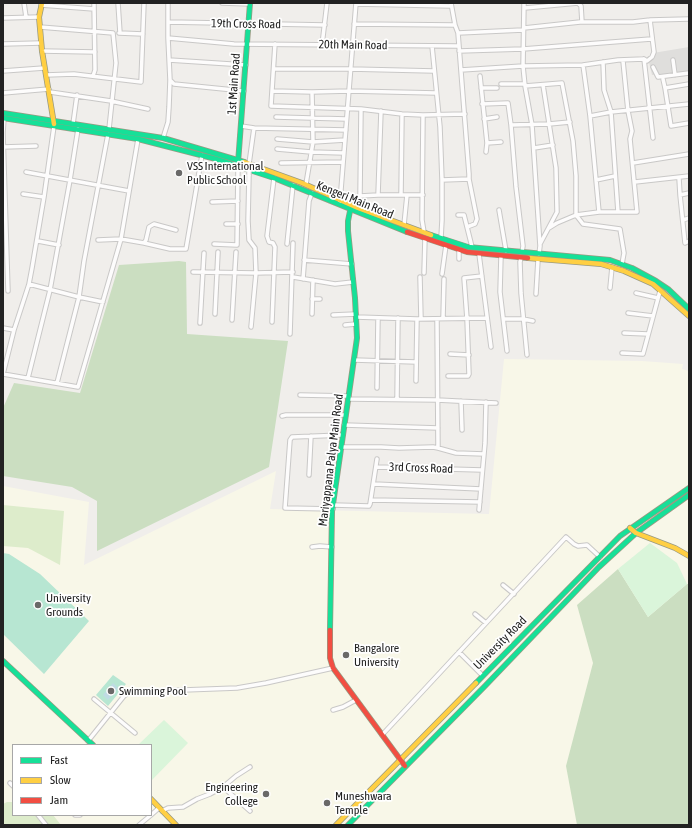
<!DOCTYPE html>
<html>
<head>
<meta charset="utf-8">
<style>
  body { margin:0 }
  #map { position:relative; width:692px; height:828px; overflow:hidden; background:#f0eeeb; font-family:"Asap Condensed",sans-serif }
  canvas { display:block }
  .frame { position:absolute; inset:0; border:4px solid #222; pointer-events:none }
  .legend { position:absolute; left:12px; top:744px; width:140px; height:72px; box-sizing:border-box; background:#fff; border:1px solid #a7a7a7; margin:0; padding:5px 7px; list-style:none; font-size:12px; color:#222 }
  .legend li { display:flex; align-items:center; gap:8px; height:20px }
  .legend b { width:20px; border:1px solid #a7a7a7 }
</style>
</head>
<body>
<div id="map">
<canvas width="692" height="828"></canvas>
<div class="frame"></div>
<ul class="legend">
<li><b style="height:5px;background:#16e098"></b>Fast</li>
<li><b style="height:5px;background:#ffcf43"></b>Slow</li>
<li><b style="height:5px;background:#f24e42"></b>Jam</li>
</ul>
</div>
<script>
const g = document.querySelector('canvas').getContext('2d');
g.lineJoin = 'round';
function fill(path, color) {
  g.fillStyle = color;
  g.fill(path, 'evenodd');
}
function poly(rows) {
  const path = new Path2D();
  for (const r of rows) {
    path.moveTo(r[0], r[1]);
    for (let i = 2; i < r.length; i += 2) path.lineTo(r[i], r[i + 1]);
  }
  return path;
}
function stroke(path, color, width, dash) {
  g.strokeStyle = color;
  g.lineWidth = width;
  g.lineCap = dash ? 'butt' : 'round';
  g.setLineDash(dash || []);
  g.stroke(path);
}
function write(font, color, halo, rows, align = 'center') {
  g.font = font + ' "Asap Condensed",sans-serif';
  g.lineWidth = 3.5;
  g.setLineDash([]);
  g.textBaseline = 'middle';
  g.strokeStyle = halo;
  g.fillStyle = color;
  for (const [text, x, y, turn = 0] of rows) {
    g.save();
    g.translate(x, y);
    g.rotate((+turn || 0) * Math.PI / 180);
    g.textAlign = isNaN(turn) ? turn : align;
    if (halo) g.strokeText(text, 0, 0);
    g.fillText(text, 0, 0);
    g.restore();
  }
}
fill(poly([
  [689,47,689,74,662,78,661,74,652,75,648,58,654,57,653,53]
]), '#dfdedc');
fill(poly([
  [504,359,642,361,683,364,682,369,689,371,689,825,3,825,3,486,89,502,84,565,276,471,270,509,489,514],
  [13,745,151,745,151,815,13,815]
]), '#f8f7e8');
fill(poly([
  [3,505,64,511,60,565,28,548,3,546],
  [7,802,13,802,13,815,53,815,61,825,3,825,3,804]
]), '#ddeccb');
fill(poly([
  [179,261,186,262,187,334,288,341,269,467,97,551,97,501,72,487,3,476,3,408,14,383,80,393,119,265],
  [618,569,648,617,687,584,689,584,689,825,577,825,566,766,593,663,577,605]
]), '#cbdec1');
fill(poly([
  [650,543,677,563,687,584,648,617,618,569],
  [164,720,188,743,151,781,151,745,138,745]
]), '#daf5da');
fill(poly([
  [3,553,9,554,40,574,89,621,44,674,3,634],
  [113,675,126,684,108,706,96,695]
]), '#b7e6d2');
fill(poly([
  [113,683,118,688,108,700,103,695]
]), '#bfdbe3');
const street = poly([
  [24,3,26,17],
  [118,3,120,33],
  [222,3,250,4],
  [524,3,523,66,525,86,532,125,540,246,539,254],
  [578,3,581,6,582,22],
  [356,4,451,6],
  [41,5,94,9],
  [525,8,578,3],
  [3,18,39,17],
  [168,22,325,25],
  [354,24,455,25],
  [40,27,113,33,116,63,109,129],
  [119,33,143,34],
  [458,33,523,30,524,28,580,22,633,22,650,20,689,19],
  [168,38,234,44,458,46],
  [3,44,41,43],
  [275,44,271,106,361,109,402,114,423,115,465,114],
  [322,45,327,3],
  [432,46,440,127,442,180,442,220,441,238],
  [42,51,95,52],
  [459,51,523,49,651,39],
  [644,59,647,61,652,57,654,52,650,20],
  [169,60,246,65],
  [673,60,675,75],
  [623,61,628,111,632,131,630,139,637,212,599,212,590,116,583,65,618,60,644,59,653,138],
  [603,62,604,90,611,112,618,212],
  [653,67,658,77,689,73],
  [274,69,350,69,434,71],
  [461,70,523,66,583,65],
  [3,71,44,68],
  [46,75,74,74,141,82,144,3],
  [93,76,95,70,94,3],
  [480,76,487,143,486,152],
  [663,79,665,88],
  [170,80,174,84,244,91],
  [501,84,525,84],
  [689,84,665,88,671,126,689,123],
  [525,86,562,83,573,141,576,176,576,215,557,223,549,228],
  [481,88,497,88],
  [272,91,312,92,349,91,436,93],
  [50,92,111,101,148,109],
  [3,93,49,89],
  [482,104,508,103,511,125,516,187,523,246,522,252],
  [423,115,422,220,424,232],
  [590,116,611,112,689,104],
  [276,117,346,119],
  [4,118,3,133,8,291],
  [484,119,497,117],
  [73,124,77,95],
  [511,125,549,124,570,122],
  [54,126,44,197,32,268,29,284,14,330,3,374,78,387,121,239,138,139],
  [241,126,254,128,249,164],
  [254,128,346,130],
  [163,138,168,122,169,107,170,80,168,38,168,3],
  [277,139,313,142,345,140],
  [487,143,501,142],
  [3,147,36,146],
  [534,148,553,145],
  [277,149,311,152,344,153],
  [281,163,343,162],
  [633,163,689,154],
  [26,172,129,191],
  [249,175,248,221,249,240,255,248,256,273,251,327],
  [679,178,680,195,689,193],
  [442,180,469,179,469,174,458,33,455,25,451,3],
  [596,180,615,176],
  [635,182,689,176],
  [306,184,313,142,312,92],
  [23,194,44,197],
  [378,195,381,111],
  [401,195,402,114],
  [680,195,685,243,689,241],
  [360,196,378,195,423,195],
  [212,202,238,201],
  [340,202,356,3],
  [358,208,360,196,361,109],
  [499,210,506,251],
  [458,215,464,215,472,247],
  [576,215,583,224,620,229,624,253,622,264],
  [576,215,599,212],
  [683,220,689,218],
  [226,224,238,224],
  [404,225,407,195],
  [467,227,475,224,477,219,469,179],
  [98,240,121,239,144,243,146,240,149,227,154,224,176,230],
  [38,241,59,245],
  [144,243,170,249,186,249,202,155],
  [214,244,237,245,238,167],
  [287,244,293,185],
  [540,244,557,212,556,168,543,85],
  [479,254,491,347],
  [501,256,500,292,507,351],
  [521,258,520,262,521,293,527,355],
  [459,259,459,249],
  [304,260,352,264],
  [193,272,256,273,293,272],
  [424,273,425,238],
  [442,274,446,245],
  [293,277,335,284,353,282],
  [420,277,421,319],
  [303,279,309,201,312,193],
  [29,284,79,297,103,302],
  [610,288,612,267],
  [636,293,658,298],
  [536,294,538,260],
  [312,299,320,299],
  [628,313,653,316],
  [215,314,218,252],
  [312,314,313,280],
  [333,315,356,314],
  [356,317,417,319,487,318],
  [443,318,444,279],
  [437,319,438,448],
  [504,319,523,319,533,321],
  [232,320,236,252],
  [272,322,275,247,273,243,269,242,267,236,274,178],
  [200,323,204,253],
  [345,325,356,324],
  [3,328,14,330],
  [624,333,648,334],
  [290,334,293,243],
  [622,353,643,354,660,291],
  [450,354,469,355],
  [354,360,416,362],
  [448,376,468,376,469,374,467,319,464,278,482,276],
  [28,378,50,290,70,180,78,129],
  [416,381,417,319],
  [57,383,79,297,84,261,108,134],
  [377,388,378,318],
  [300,395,349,396],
  [348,399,437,400,496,403],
  [397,399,398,318],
  [461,401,462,430],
  [282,416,286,415,346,415],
  [344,425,438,428],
  [341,447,381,447,399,448,433,447,438,448,456,453,484,454],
  [376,467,482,470],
  [309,475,311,436],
  [374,484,481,489],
  [371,500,480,502],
  [333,505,369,506,370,504,377,459],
  [333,509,285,508,290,440,292,437,343,435],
  [479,510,485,443,486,402],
  [312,547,320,546,332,547],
  [503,585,514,594],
  [475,614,486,623],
  [459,652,482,675],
  [94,699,135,733],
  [333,710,343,707,356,700],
  [382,735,566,537,574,544,578,546,587,545,600,557],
  [88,741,124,696,130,692,237,688,266,683,333,668],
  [10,783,13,786],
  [223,787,250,811],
  [162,811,168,808,183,807,197,799,210,794,223,787,236,776,250,767],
  [38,815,46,825],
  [75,815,80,815],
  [151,815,159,808],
  [139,825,151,815]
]);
const fast = poly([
  [3,113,163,138,244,162],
  [3,118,138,139,216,159,274,178,407,232],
  [238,163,250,3],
  [431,235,468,247,610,260,632,268,656,281,668,289,689,309],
  [330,630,332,511,357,338,355,298,348,231,348,221,351,206],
  [3,661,93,745],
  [476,683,620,536,689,488],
  [348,825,485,686,599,567,636,533,689,495]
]);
const slow = poly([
  [42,3,39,17,42,51,54,124],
  [244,162,302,183,358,208,431,235],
  [528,258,601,264,624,271,653,284,689,316],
  [630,528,636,533,675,548,689,556],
  [151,799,176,825],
  [336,825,476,683]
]);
const jam = poly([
  [407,232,467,252,528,258],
  [330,630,330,658,333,668,405,766]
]);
stroke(street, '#c9c8c7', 5.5);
stroke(fast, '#999a82', 6);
stroke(slow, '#999a82', 6);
stroke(jam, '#999a82', 6);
stroke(street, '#fdfcfc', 3.5);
stroke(fast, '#16e098', 4.5);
stroke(slow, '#ffcf43', 4.5);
stroke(jam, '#f24e42', 4.5);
const streetBridge = poly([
  [249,175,249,164]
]);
stroke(streetBridge, '#c9c8c7', 5.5, []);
stroke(streetBridge, '#fdfcfc', 3.5);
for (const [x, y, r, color] of [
  [179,173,4,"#6a6968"],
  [38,605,4,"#6a6968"],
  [346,655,4,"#6a6968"],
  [111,691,4,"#6a6968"],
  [266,794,4,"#6a6968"],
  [327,803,4,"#6a6968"]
]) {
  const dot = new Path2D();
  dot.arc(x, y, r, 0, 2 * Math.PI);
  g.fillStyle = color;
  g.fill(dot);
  stroke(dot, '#fff', 1.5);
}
write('12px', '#222', '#fff', [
  ["19th Cross Road",246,24,1],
  ["20th Main Road",353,45,1],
  ["1st Main Road",234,84,-86],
  ["Kengeri Main Road",355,200,22],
  ["Mariyappana Palya Main Road",331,460,-83],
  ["3rd Cross Road",421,468,2],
  ["University Road",500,643,-45]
]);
write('12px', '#222', '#fff', [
  ["VSS International",187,166],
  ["Public School",187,180],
  ["University",46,598],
  ["Grounds",46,612],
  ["Bangalore",354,648],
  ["University",354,662],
  ["Swimming Pool",119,691],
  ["Engineering",258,787,"right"],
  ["College",258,801,"right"],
  ["Muneshwara",335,796],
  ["Temple",335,810]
], 'left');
</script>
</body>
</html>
